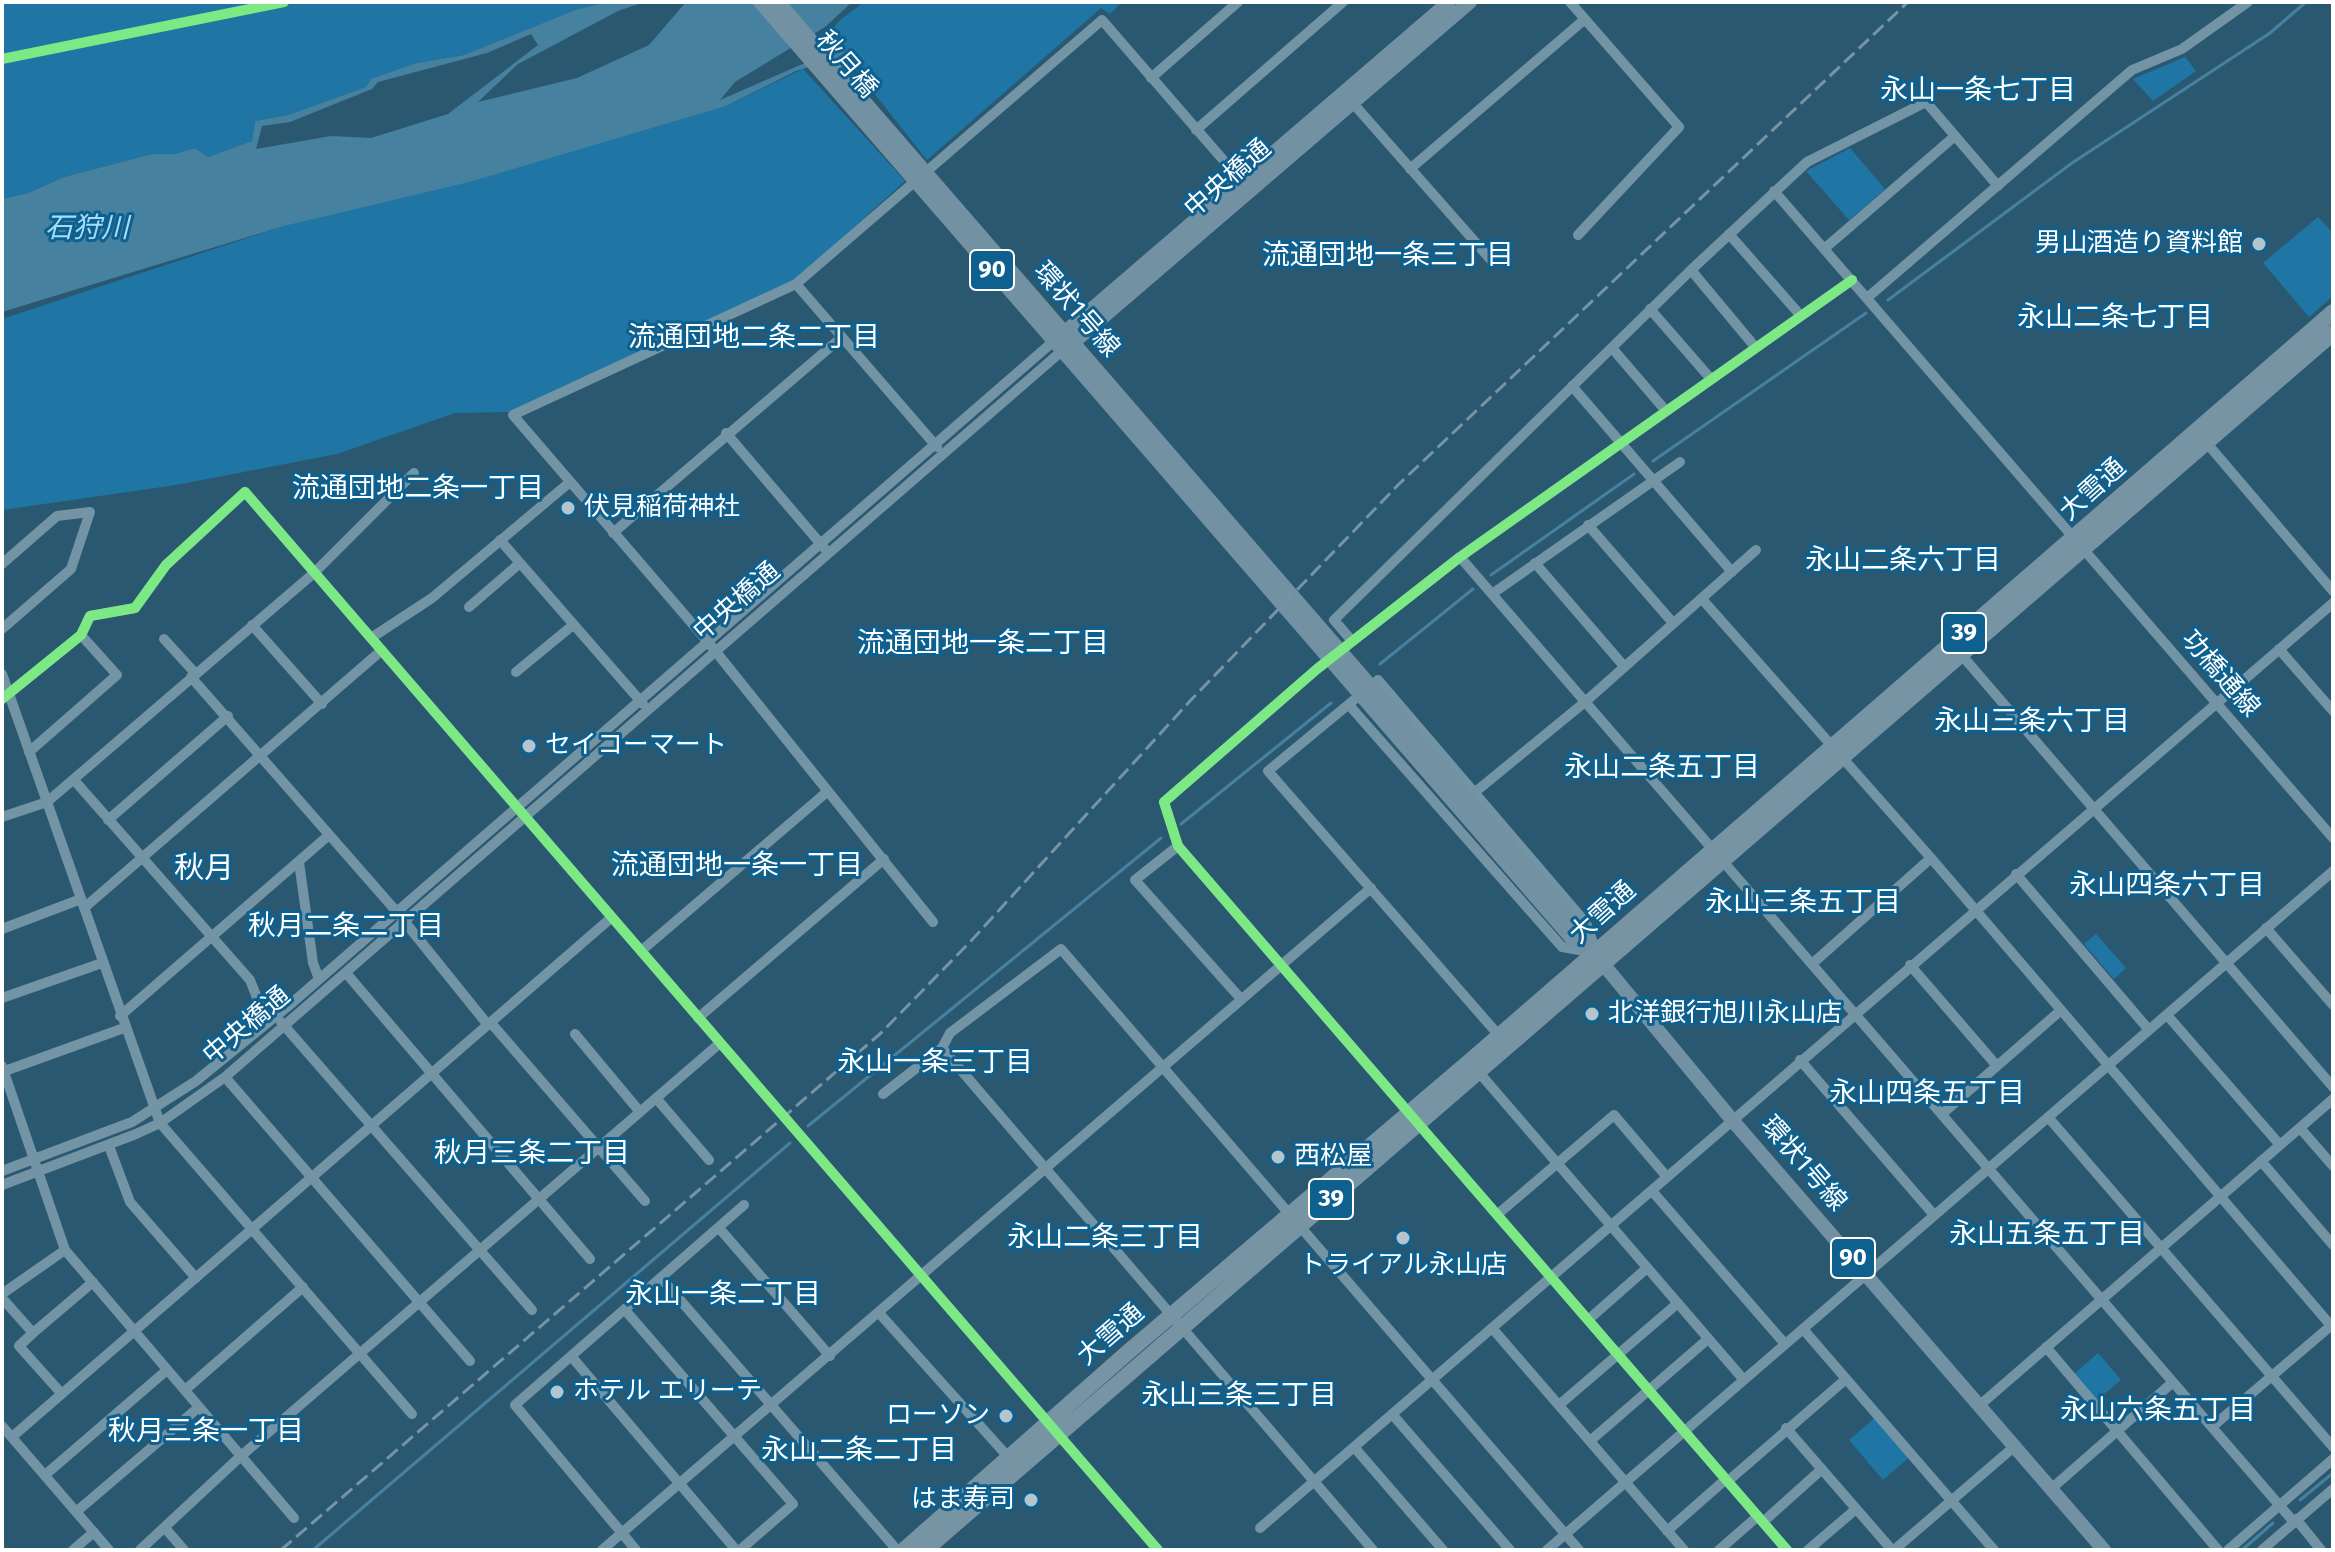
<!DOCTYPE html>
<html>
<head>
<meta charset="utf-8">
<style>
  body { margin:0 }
  #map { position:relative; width:2335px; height:1552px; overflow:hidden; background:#2b5871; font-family:"Fira Sans",sans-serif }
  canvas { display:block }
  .frame { position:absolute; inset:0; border:4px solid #fff; pointer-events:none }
</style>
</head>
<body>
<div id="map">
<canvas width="2335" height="1552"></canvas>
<div class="frame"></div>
</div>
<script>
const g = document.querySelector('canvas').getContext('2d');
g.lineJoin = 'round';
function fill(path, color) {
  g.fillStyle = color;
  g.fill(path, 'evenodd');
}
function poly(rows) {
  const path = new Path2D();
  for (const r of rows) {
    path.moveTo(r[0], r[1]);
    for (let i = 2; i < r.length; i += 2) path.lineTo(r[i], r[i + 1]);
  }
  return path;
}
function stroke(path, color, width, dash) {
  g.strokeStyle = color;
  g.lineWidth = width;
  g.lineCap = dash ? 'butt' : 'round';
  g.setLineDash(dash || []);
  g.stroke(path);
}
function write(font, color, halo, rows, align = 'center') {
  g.font = font + ' "Fira Sans","Noto Sans JP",sans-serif';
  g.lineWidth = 6;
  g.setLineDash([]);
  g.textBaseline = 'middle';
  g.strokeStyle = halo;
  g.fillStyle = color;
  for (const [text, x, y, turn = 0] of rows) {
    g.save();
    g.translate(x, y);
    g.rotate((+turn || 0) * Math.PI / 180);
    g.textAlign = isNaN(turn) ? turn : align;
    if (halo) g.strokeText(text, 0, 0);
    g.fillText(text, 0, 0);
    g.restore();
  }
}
fill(poly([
  [2,2,607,2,575,10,464,55,417,63,366,87,288,115,255,121,252,141,208,157,195,148,175,154,152,154,64,177,28,193,2,199],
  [864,2,1122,2,1110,14,1101,8,927,160,828,35,839,21],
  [2185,57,2196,71,2153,101,2133,79],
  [803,69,905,181,792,283,511,412,455,413,337,454,176,485,2,510,2,319,284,226,726,106],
  [1850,148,1885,189,1849,220,1806,171],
  [2318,217,2333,233,2333,296,2309,317,2263,263],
  [2096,934,2126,968,2114,979,2084,944],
  [2098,1353,2121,1380,2096,1401,2074,1374],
  [1878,1415,1912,1455,1883,1480,1849,1440]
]), '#1f76a4');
fill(poly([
  [607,2,644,2,618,11,518,64,478,102,577,78,649,45,686,2,852,2,825,27,735,82,720,100,837,49,854,50,855,59,840,57,796,71,726,106,469,182,284,226,2,312,2,199,28,193,64,177,152,154,175,154,195,148,208,157,252,141,255,121,288,115,366,87,371,79,417,63,464,55,575,10],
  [531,34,538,45,448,114,371,138,331,136,256,149,262,126,290,122,372,89,378,82,487,53]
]), '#4681a0');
stroke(poly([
  [1888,300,2072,163,2270,33,2306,2],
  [1653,461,1866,313],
  [1491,575,1634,474],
  [1380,664,1473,589],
  [1181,824,1331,703],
  [808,1126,1161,838],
  [2300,1500,2333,1473],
  [313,1550,790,1143],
  [2242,1550,2273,1523]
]), '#4681a0', 3);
stroke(poly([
  [1570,2,1679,127,1578,235],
  [1151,78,1238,2],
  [1351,101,1491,260],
  [1196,130,1343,2],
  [1410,169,1585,19],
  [1774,191,2333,838],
  [1729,234,1801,316],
  [1824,249,1955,136],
  [1691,270,1756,348],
  [796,284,937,447],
  [1867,298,2132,70,2182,49,2248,2],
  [1650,309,1711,379],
  [1612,348,1666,411],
  [1572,386,1732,572],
  [726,433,825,549],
  [2205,441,2333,591],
  [1588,525,1673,623],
  [613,533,842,337],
  [500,540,643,704],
  [1460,557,2293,1521],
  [1535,563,1623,665],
  [2,564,57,516,90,512,71,569,2,629],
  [1492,594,1680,462],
  [1702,599,1931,858,2333,1328],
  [469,607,520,563],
  [252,625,322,704],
  [371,638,432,598,570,482],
  [164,639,195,673],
  [1352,641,1334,620,1691,270,1807,162,1926,102,1998,186],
  [2279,649,2333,711],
  [1959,652,2333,1087],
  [516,672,573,625],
  [2,674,160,1123,412,1414],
  [191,677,396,911,488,1025],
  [2,699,81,635,90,616,135,608,166,565,245,492,1158,1550],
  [1349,705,1562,947,1585,951],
  [29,752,117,675,81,635],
  [74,780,250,980,267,1023],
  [1474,793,1585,702,1756,550],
  [2,817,47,802,314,573,414,473],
  [108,820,228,716],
  [1178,846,1135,880,1241,999],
  [299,862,313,963,319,979],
  [2016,874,2149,1030],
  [84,908,382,650],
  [933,922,708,642,513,415,796,284,1102,20,1244,184],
  [2266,928,2333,1005],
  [2,929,81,899],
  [641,951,828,791],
  [1812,964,1931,858],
  [1910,965,1997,1066],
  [346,973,590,1259],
  [2,998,102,963],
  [2167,1015,2280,1145],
  [120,1016,329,835],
  [698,1018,884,859],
  [281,1022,532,1310],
  [491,1023,645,1201],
  [575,1034,640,1112],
  [1502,1039,1268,771,1378,680,1586,923,1593,943],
  [942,1048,950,1033,1061,949,1579,1550],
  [1800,1060,1934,1215],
  [2,1066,65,1250,294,1518],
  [1476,1069,1744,1380],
  [2,1072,124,1028],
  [225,1077,470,1361],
  [883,1094,942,1048,1373,1550],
  [656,1098,709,1160],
  [1942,1114,2060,1011],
  [2048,1117,2333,1447],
  [2300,1128,2333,1166],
  [109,1146,130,1202,196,1278],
  [2261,1161,2333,1245],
  [2,1171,132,1122,196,1081,293,1002,1055,340],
  [2,1185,136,1134,160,1123,225,1077,1063,350],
  [1652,1191,1785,1344],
  [1498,1214,1614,1115,1667,1177],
  [719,1228,830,1356],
  [661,1278,897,1550],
  [2,1294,65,1250],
  [2,1298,33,1333,93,1282],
  [625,1310,793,1504,740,1550],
  [879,1313,1009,1458],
  [1588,1320,1647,1268],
  [1492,1328,1684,1550],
  [1803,1329,1994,1550],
  [33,1333,19,1346,61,1393],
  [2046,1347,2218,1550],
  [571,1356,736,1550],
  [185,1390,303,1287],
  [1559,1405,1678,1303],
  [1980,1405,2333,1099],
  [1392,1414,1510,1550],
  [2,1426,109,1550],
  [2212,1427,2333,1324],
  [1786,1428,1892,1550],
  [12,1437,611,918],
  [1590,1441,1708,1339],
  [1354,1447,1443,1550],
  [45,1475,167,1370],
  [1728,1481,1846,1379],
  [2051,1489,2173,1382],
  [76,1512,199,1407],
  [2296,1519,2321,1550],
  [1763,1522,1822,1469],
  [165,1528,184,1550],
  [1260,1528,2333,603],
  [1667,1531,1726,1479],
  [73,1550,94,1532],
  [140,1550,241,1456,720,1043],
  [602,1550,1371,888],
  [636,1550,515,1405,744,1205],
  [1547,1550,2333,871],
  [1719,1550,1758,1516],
  [1787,1550,1178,846,1164,802,1317,669,1460,557,1852,280],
  [1808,1550,1856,1509],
  [1894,1550,2015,1446],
  [2228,1550,2333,1459],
  [2262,1550,2333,1489]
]), '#7294a5', 10);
stroke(poly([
  [760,2,1573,940,1592,952],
  [778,2,1583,931,1594,953,1733,1121,2104,1550],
  [1058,338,1449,2],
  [1067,348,1470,2]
]), '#7292a3', 14);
stroke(poly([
  [904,1550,1127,1353,1470,1061,2333,312],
  [925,1550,2333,333]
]), '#7694a4', 16);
stroke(poly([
  [281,1550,881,1033,970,942,1190,701,1399,484,1908,2]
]), '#7694a4', 3, [14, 6]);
stroke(poly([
  [2,59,284,2],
  [2,699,81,635,90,616,135,608,166,565,245,492,1158,1550],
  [1787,1550,1178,846,1164,802,1317,669,1460,557,1852,280]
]), '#7ce984', 10);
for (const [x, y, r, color] of [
  [2259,244,8,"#b5c5cd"],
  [568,508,8,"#b5c5cd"],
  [529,746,8,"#b5c5cd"],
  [1592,1014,8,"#b5c5cd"],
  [1278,1157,8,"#b5c5cd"],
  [1403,1238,8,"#b5c5cd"],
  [557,1392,8,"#b5c5cd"],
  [1006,1416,8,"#b5c5cd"],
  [1031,1500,8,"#b5c5cd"]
]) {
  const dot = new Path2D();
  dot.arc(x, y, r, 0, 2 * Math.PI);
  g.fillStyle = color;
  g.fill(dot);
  stroke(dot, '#0e608e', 3);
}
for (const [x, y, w] of [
  [992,270,44],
  [1964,633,44],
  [1331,1199,44],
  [1853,1258,44]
]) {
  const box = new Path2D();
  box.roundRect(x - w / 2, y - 20, w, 40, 6);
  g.fillStyle = '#0e608e';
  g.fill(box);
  stroke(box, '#fff', 2);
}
write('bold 24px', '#fff', null, [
  ["90",992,270],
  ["39",1964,633],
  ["39",1331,1199],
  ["90",1853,1258]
]);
write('26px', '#fff', '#0e608e', [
  ["秋月橋",846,65,49],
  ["中央橋通",1228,179,-41],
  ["環状1号線",1076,310,49],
  ["大雪通",2093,490,-42],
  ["中央橋通",737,602,-41],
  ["功橋通線",2220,674,49],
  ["大雪通",1603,913,-42],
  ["中央橋通",247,1026,-40],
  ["環状1号線",1803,1164,49],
  ["大雪通",1111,1335,-41]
]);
write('26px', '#fff', '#0e608e', [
  ["男山酒造り資料館",2243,244,"right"],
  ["伏見稲荷神社",584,508],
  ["セイコーマート",545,746],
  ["北洋銀行旭川永山店",1608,1014],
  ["西松屋",1294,1157],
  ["トライアル永山店",1403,1266,"center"],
  ["ホテル エリーテ",573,1392],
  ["ローソン",990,1416,"right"],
  ["はま寿司",1015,1500,"right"]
], 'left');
write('28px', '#fff', '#0e608e', [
  ["永山一条七丁目",1978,91],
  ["流通団地一条三丁目",1388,256],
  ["永山二条七丁目",2115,318],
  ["流通団地二条二丁目",754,338],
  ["流通団地二条一丁目",418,489],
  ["永山二条六丁目",1903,561],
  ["流通団地一条二丁目",983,644],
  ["永山三条六丁目",2032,722],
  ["永山二条五丁目",1662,768],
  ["流通団地一条一丁目",737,866],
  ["永山四条六丁目",2167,886],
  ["永山三条五丁目",1803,903],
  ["秋月二条二丁目",346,927],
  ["永山一条三丁目",935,1063],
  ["永山四条五丁目",1927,1094],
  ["秋月三条二丁目",532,1154],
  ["永山五条五丁目",2047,1235],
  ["永山二条三丁目",1105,1238],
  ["永山一条二丁目",723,1295],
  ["永山三条三丁目",1239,1396],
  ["永山六条五丁目",2158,1411],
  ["秋月三条一丁目",206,1432],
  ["永山二条二丁目",859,1451]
]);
write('italic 28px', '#a2ddfb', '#0e608e', [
  ["石狩川",87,229]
]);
write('30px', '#fff', '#0e608e', [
  ["秋月",204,870]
]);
</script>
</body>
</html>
